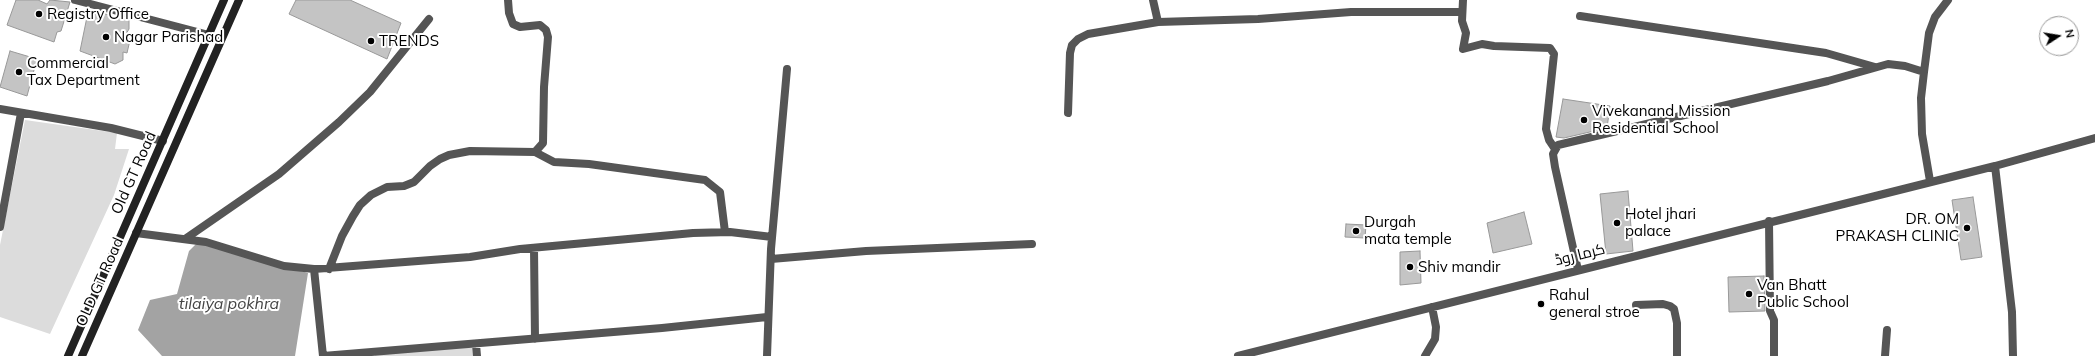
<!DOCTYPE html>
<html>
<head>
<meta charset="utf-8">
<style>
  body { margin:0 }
  #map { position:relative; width:2095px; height:356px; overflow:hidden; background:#fff; font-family:Mulish,sans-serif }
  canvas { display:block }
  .north { position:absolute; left:2039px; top:16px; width:40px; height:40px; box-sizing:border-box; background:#fff; border:1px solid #999; border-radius:50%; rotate:78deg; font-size:11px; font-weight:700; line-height:16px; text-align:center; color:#000 }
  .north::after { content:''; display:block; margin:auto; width:14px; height:18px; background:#000; clip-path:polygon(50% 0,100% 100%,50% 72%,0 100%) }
</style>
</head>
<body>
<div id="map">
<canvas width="2095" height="356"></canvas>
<div class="north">N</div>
</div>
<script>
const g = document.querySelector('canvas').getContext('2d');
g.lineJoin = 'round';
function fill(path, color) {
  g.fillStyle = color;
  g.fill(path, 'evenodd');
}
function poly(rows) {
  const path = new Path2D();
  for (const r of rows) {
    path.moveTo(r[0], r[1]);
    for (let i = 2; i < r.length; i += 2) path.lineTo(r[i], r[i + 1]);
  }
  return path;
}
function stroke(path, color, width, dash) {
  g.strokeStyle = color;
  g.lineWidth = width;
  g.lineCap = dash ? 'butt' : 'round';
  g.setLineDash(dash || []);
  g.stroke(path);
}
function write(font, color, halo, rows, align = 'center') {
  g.font = font + ' Mulish,Cairo,sans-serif';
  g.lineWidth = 4;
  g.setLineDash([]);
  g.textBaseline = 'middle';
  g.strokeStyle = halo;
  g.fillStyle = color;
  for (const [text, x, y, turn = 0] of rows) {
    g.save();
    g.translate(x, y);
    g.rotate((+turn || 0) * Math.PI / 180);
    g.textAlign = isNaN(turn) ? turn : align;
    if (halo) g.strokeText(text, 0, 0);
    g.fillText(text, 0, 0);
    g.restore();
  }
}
fill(poly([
  [25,120,117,133,115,149,129,149,114,195,50,334,0,317,0,245],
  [476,344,476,356,375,356,375,352]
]), '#dcdcdc');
fill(poly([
  [199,241,308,273,295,356,162,356,138,330,150,300,177,294,189,251]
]), '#a3a3a3');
const building = poly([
  [16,0,38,0,47,4,50,0,70,2,61,31,57,32,54,42,7,25,16,0],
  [296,0,350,0,401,23,387,59,289,14,296,0],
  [91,10,109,15,114,18,116,16,129,20,129,29,126,34,130,40,127,53,123,52,123,60,115,64,80,51,88,12,91,10],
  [10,51,37,59,27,96,0,87,10,51],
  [1563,99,1610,106,1607,128,1564,138,1556,137,1563,99],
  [1628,191,1633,251,1606,254,1600,194,1628,191],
  [1973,197,1982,257,1961,260,1952,200,1973,197],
  [1524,212,1532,244,1493,253,1487,223,1524,212],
  [1346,224,1366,225,1365,238,1345,237,1346,224],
  [1420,251,1421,283,1400,285,1400,252,1420,251],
  [1764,276,1765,311,1729,312,1728,277,1764,276]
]);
fill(building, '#c4c4c4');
stroke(building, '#999', 1);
stroke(poly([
  [75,0,209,35],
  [1153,0,1158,22],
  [1463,0,1462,21,1466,33,1463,49,1482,44,1494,46,1550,48,1554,54,1546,129,1549,140,1555,149],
  [1580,16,1826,53,1875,67],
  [0,109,111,128,163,141],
  [1068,113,1070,53,1072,45,1078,39,1088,34,1158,22,1258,19,1351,12,1462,12],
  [535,152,554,162,589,164,705,180,720,192,725,232],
  [1995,166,2012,312,2013,356],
  [1930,181,1922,134,1921,98,1924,72,1929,33,1935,17,1948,0],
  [1769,221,1770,311,1774,320,1774,356],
  [0,227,21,113],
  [136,233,206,242,284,266,314,269,470,257,520,249,693,233,730,232,772,237],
  [185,239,279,174,339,122,370,92,429,19],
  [534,248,535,339],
  [771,259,866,251,1032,244],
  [314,269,323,356],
  [329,269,342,236,353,216,360,205,371,195,387,187,404,186,414,182,430,166,440,159,449,155,470,151,535,152,543,143,544,87,548,37,546,30,540,25,520,27,513,24,509,13,508,0],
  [1578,270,1555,167,1553,154,1558,145,1828,81,1888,64,1905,66,1924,72],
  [1636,305,1663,304,1670,306,1674,309,1677,323,1677,356],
  [476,344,477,356],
  [323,356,662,328,767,317],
  [767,356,771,249,787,69],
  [1238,356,1995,166,2095,138],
  [1425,356,1435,339,1436,327,1432,307],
  [1885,356,1887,330]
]), '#555', 8);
stroke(poly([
  [68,356,224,0],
  [82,356,239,0]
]), '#222', 8);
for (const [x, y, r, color] of [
  [39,14,4,"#000"],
  [106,37,4,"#000"],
  [371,41,4,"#000"],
  [19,72,4,"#000"],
  [1584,120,4,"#000"],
  [1617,223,4,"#000"],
  [1967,228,4,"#000"],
  [1356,231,4,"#000"],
  [1410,267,4,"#000"],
  [1749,294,4,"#000"],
  [1541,304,4,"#000"]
]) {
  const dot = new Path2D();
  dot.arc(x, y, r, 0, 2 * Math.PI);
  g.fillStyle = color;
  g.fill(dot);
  stroke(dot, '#fff', 1.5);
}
write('15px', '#000', '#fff', [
  ["Registry Office",47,14],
  ["Nagar Parishad",114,37],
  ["TRENDS",379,41],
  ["Commercial",27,63],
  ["Tax Department",27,80],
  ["Vivekanand Mission",1592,111],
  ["Residential School",1592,128],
  ["Hotel jhari",1625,214],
  ["palace",1625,231],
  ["DR. OM",1959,219,"right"],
  ["PRAKASH CLINIC",1959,236,"right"],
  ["Durgah",1364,222],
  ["mata temple",1364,239],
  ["Shiv mandir",1418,267],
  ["Van Bhatt",1757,285],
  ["Public School",1757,302],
  ["Rahul",1549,295],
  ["general stroe",1549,312]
], 'left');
write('15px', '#000', '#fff', [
  ["Old GT Road",134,173,-66],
  ["کرما روڈ",1580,255,-14],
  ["OLD GT Road",100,282,-66]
]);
write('italic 16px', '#444', '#fff', [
  ["tilaiya pokhra",229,304]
]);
</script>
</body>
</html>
